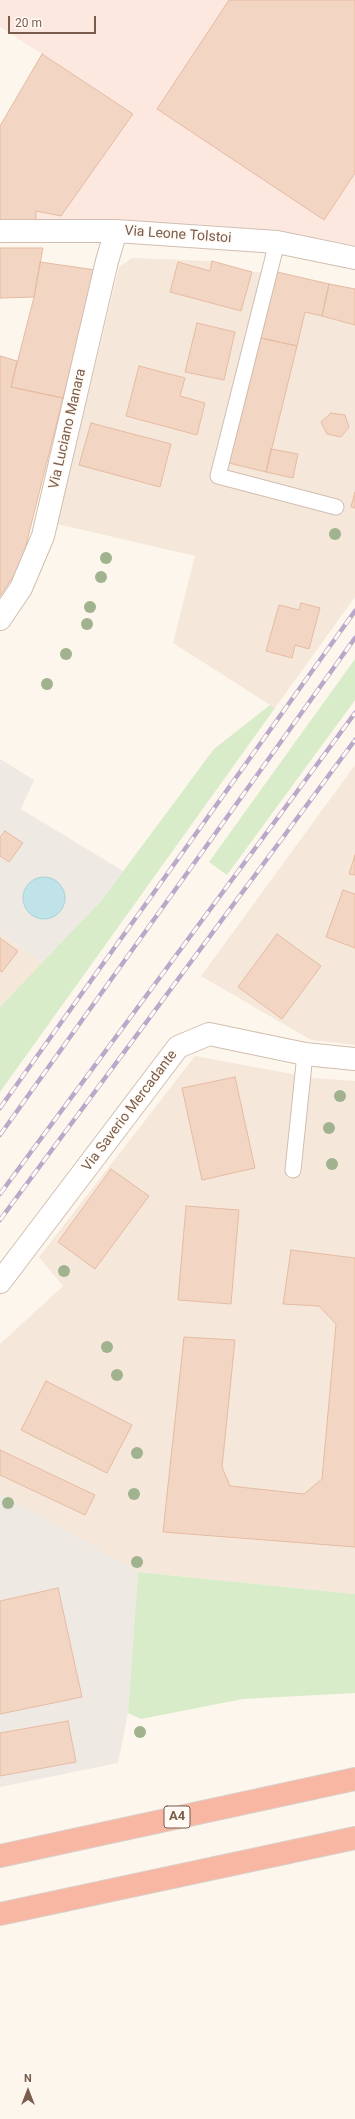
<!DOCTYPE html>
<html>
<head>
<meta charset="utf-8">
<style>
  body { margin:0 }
  #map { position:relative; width:355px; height:2119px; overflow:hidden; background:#fdf6ec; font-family:Roboto,sans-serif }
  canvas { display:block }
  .north { position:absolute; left:8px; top:2071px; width:40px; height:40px; -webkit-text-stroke:3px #fffaf3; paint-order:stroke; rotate:0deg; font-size:11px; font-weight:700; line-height:16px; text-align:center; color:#7a5c4d }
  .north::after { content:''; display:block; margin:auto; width:14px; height:18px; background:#7a5c4d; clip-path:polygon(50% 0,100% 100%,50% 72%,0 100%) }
  .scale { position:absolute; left:8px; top:16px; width:88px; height:18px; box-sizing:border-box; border:2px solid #7a5c4d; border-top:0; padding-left:5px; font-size:12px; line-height:14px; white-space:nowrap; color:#7a5c4d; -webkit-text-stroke:3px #fffaf3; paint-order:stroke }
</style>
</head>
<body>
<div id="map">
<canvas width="355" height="2119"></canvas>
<div class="north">N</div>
<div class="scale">20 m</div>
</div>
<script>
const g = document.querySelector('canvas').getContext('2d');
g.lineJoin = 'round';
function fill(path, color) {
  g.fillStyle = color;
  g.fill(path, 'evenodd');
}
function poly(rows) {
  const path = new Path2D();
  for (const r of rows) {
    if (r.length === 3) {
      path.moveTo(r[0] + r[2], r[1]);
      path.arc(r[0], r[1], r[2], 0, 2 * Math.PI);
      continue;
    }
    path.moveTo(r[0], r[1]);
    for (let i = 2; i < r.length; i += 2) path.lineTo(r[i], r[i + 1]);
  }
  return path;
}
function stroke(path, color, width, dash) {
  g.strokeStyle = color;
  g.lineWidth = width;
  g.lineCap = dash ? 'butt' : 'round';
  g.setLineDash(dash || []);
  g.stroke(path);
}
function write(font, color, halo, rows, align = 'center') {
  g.font = font + ' Roboto,sans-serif';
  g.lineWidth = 3;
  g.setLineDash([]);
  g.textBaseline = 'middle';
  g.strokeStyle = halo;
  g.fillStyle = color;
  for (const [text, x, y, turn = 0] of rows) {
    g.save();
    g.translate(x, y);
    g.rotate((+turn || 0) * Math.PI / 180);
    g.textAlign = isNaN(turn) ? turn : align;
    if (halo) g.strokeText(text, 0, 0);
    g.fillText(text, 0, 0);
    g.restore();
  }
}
fill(poly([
  [132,258,212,261,252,272,277,272,355,289,355,597,275,708,173,643,195,556,57,524,119,267],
  [355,765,355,1045,311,1040,201,976],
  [0,933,43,963,0,1007],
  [195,1056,314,1078,355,1081,355,1594,138,1572,0,1493,0,1344,63,1286,39,1257]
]), '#f5e8da');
fill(poly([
  [0,0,355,0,355,245,288,233,198,224,36,221,0,126,42,54,0,27]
]), '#fde8e0');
fill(poly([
  [0,759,34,780,21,809,123,871,101,901,43,963,0,933],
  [0,1493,138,1572,128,1713,118,1763,0,1787]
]), '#efe9e4');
fill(poly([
  [355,659,355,700,227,875,209,862],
  [270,705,275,708,0,1092,0,1007,101,901,214,749],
  [138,1572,355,1594,355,1693,243,1699,141,1719,128,1713]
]), '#d8ecc9');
const water = poly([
  [44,898,21]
]);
fill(water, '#bfe3e8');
stroke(water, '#a5d3da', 1);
const building = poly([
  [229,0,355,0,355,173,324,220,157,109,229,0],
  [42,54,133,114,61,216,36,211,36,221,0,220,0,126,42,54],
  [0,248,43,248,34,297,0,298,0,248],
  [212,261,252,272,241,311,170,292,178,262,210,271,212,261],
  [40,262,96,270,63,398,11,387,34,297,40,262],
  [277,272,329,284,322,316,305,312,297,346,261,338,277,272],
  [329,284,355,289,355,325,322,316,329,284],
  [197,323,235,332,224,380,185,372,197,323],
  [261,338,297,346,266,472,229,463,261,338],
  [0,356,17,361,11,387,63,398,21,565,0,596,0,356],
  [139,366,185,378,180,396,205,403,197,435,126,416,139,366],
  [331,413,345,415,349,427,341,437,327,434,321,422,331,413],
  [91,423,171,444,160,487,79,465,91,423],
  [271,449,298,454,293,478,266,472,271,449],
  [355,492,355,508,351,507,355,492],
  [301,603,320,608,309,649,295,645,292,658,266,651,279,605,299,610,301,603],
  [5,831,23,843,9,862,0,856,0,837,5,831],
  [355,855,355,875,349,874,355,855],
  [343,890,355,894,355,948,326,937,343,890],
  [277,934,321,966,282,1019,238,987,277,934],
  [0,938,18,951,2,972,0,971,0,938],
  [235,1077,255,1168,202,1180,182,1088,235,1077],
  [111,1169,149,1196,95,1269,58,1242,111,1169],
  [186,1206,239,1210,231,1304,178,1300,186,1206],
  [291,1250,355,1258,355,1547,163,1532,184,1337,235,1340,222,1467,230,1486,304,1494,322,1479,336,1324,319,1306,283,1304,291,1250],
  [46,1381,132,1425,107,1473,21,1430,46,1381],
  [0,1450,95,1495,85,1515,0,1475,0,1450],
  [58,1588,82,1697,0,1714,0,1601,58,1588],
  [68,1721,76,1762,0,1776,0,1733,68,1721]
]);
fill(building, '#f3d5c3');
stroke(building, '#e6bba3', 1);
const lane = poly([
  [277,242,218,476,336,507],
  [293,1170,305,1054]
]);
const street = poly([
  [0,231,116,231,277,242,355,258],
  [0,619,21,588,43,536,107,261,116,231],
  [0,1282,178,1047,209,1034,305,1054,355,1059]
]);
const highway = poly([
  [0,1856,355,1779],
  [0,1914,355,1838]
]);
stroke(lane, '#d1beb0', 17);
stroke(street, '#d1beb0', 24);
stroke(highway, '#dad1cd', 24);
stroke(lane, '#fff', 15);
stroke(street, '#fff', 22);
stroke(highway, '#f7b7a3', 22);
const rail = poly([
  [0,1108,355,611],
  [0,1135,355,638],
  [0,1194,355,713],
  [0,1220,355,740]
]);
stroke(rail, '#b9a8c9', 4.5);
stroke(rail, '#fffaf3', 3, [9]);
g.fillStyle = '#a0b28e';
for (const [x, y] of [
  [335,534],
  [106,558],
  [101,577],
  [90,607],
  [87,624],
  [66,654],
  [47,684],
  [340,1096],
  [329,1128],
  [332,1164],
  [64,1271],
  [107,1347],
  [117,1375],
  [137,1453],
  [134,1494],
  [8,1503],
  [137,1562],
  [140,1732]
]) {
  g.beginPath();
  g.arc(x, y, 6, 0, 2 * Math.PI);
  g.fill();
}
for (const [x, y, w] of [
  [177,1817,26]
]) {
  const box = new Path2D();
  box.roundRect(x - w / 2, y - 11, w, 22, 3);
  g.fillStyle = '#fffaf3';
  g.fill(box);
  stroke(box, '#7a5c4d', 1);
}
write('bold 13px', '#7a5c4d', null, [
  ["A4",177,1817]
]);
write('14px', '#7a5c4d', '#fffaf3', [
  ["Via Leone Tolstoi",178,235,4],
  ["Via Luciano Manara",68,429,-77],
  ["Via Saverio Mercadante",130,1111,-53]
]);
</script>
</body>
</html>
